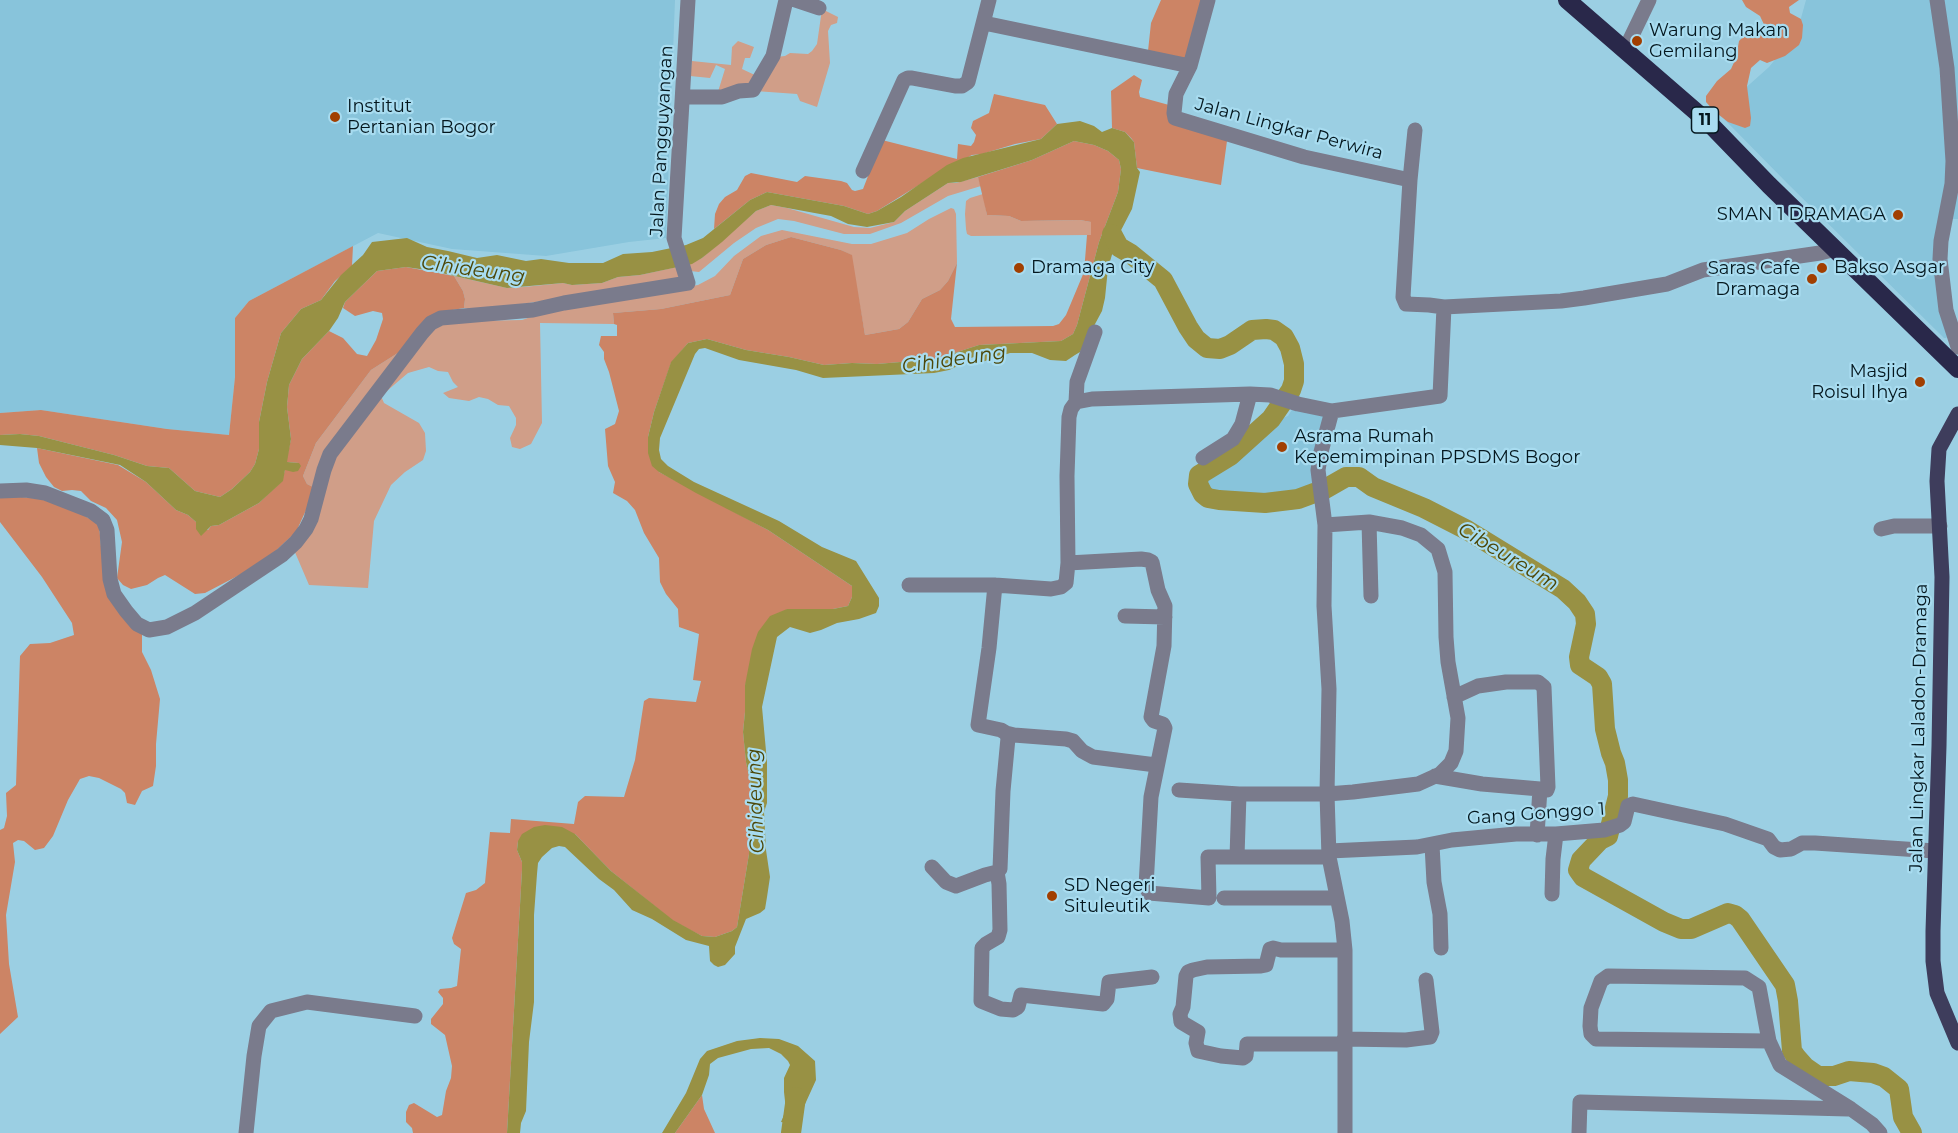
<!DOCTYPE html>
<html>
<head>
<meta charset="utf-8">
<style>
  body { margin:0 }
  canvas { display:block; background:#9bcfe3 }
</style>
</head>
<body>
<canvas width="1958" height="1133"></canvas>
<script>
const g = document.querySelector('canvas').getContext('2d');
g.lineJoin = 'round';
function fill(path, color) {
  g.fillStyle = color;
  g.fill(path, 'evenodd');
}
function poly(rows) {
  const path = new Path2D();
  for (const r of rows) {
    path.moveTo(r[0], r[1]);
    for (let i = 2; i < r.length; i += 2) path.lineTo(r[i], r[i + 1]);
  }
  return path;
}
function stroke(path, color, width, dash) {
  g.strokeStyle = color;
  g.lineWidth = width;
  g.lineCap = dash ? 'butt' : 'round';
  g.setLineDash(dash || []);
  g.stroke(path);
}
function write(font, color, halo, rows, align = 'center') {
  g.font = font + ' Montserrat,sans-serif';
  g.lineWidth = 4.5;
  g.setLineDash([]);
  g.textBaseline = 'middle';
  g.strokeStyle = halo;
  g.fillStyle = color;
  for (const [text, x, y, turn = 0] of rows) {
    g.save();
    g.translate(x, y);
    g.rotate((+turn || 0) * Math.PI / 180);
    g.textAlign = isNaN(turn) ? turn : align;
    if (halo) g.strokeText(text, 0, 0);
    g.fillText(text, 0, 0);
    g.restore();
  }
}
fill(poly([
  [0,0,675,0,666,238,629,242,546,256,452,249,378,233,249,301,235,318,235,377,229,435,167,429,41,410,0,413],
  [1806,0,1958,0,1958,219,1950,219,1940,224,1949,336,1946,338,1944,338,1788,184,1725,120,1721,113,1723,108,1769,67,1790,41,1798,29],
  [1293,408,1325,414,1312,490,1273,498,1223,496,1212,495,1205,491,1202,480,1206,475,1236,455,1278,420,1288,416]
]), '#88c4db');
fill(poly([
  [822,9,838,17,837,23,831,25,828,31,830,63,817,107,800,101,797,94,755,91,776,57,785,56,790,53,808,54,812,51,817,44],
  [738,41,754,47,750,58,745,58,742,69,757,76,753,89,717,95,725,69,716,65,710,78,690,76,692,61,731,65,732,47],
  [978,177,981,186,948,196,901,223,870,234,844,234,794,221,778,219,756,228,734,243,699,272,690,271,688,265,702,258,756,211,771,205,787,208,854,227,870,228,894,222,905,211,948,183,956,183],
  [983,194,987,215,1009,216,1021,221,1080,220,1091,222,1091,235,971,236,967,234,966,229,965,214,966,201,970,198],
  [951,208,954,209,956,214,957,263,948,281,940,290,922,299,908,322,899,329,865,335,851,255,841,250,791,237,766,245,743,259,730,295,661,309,613,313,614,324,540,323,542,423,531,444,520,449,512,447,510,438,516,425,516,418,509,406,498,405,488,399,479,397,469,401,449,398,443,393,458,387,453,382,448,372,438,371,429,367,408,373,381,396,384,403,419,423,425,433,426,451,423,460,405,472,391,485,374,521,368,588,309,585,294,550,308,535,315,517,330,467,339,452,381,395,429,332,443,324,473,321,522,320,555,309,698,285,715,276,734,256,761,236,782,230,852,244,871,244,907,233,929,219],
  [677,267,679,280,509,306,470,309,464,308,465,299,463,291,454,276,507,288,524,287,563,283,572,285,602,283,618,277,640,275],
  [401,351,313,487,307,484,303,476,316,443,371,370]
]), '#d09e88');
fill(poly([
  [1161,0,1203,0,1188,61,1148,51,1151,23],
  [1742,0,1799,0,1789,7,1790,13,1801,19,1803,25,1802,38,1799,45,1785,56,1767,63,1760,60,1751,68,1747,86,1751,118,1750,126,1745,128,1728,122,1714,111,1706,102,1706,96,1717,81,1731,69,1736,58,1739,41,1743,37,1756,36,1767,31,1760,16,1746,7],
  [1134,75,1142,80,1139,92,1140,97,1169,105,1227,141,1221,185,1137,168,1134,142,1131,138,1125,132,1112,128,1111,91],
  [994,94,1045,105,1057,124,1041,139,1015,144,982,154,972,155,935,175,877,211,868,214,844,206,767,192,750,200,714,229,715,214,719,204,725,197,737,190,745,176,751,173,797,182,805,176,841,181,847,183,852,190,855,191,863,189,882,140,957,159,958,144,971,146,974,142,976,135,971,128,973,121,989,113],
  [1074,141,1094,145,1108,151,1119,160,1121,169,1118,192,1099,242,1077,325,1073,334,1061,341,979,345,936,359,877,364,852,363,824,365,789,357,746,350,707,339,688,343,671,363,654,412,648,437,659,472,768,530,852,586,852,597,848,606,833,609,787,609,745,685,745,712,743,732,746,762,752,790,752,815,749,854,737,927,732,931,715,937,702,936,690,930,672,920,611,871,575,834,518,841,517,850,522,862,522,870,507,1133,413,1133,412,1128,406,1122,406,1112,409,1105,414,1103,437,1117,442,1115,446,1091,451,1078,452,1066,445,1035,431,1024,431,1019,443,1004,443,998,438,992,440,989,451,988,457,986,461,949,454,944,452,938,466,893,476,890,485,883,490,832,510,833,511,819,574,824,578,802,585,796,624,797,635,760,644,701,649,698,696,702,701,681,693,680,699,634,679,627,678,609,666,594,660,582,659,558,644,533,635,510,627,501,613,493,615,482,608,466,605,429,615,424,619,411,609,372,604,359,604,352,599,345,601,336,617,336,617,325,614,324,613,313,661,309,730,295,743,259,766,245,791,237,841,250,852,255,865,335,899,329,908,322,922,299,940,290,948,281,957,263,951,319,955,327,1053,326,1059,324,1066,315,1084,272,1087,235,1091,235,1091,222,1080,220,1021,221,1009,216,987,215,978,177,1032,160],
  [353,246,352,266,335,281,321,300,301,309,281,333,267,382,259,422,259,449,255,464,250,472,232,489,220,497,195,491,169,468,147,466,114,455,39,436,20,434,0,435,0,413,41,410,167,429,229,435,235,377,235,318,249,301],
  [406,267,454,276,463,291,465,299,464,308,441,312,401,351,371,370,316,443,303,476,307,484,313,487,307,508,296,532,269,557,249,570,205,593,195,594,165,575,158,578,147,585,131,589,123,585,117,578,122,542,117,520,106,508,91,501,81,491,72,490,62,491,54,487,46,477,39,463,37,448,118,465,146,482,176,510,188,515,196,522,196,529,208,530,211,526,219,525,259,503,282,481,285,470,299,463,286,462,291,439,287,407,289,385,302,359,329,331,343,338,357,354,367,356,376,340,383,319,382,313,373,311,355,316,343,308,345,302,377,271],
  [12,496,41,499,72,509,99,524,104,581,142,634,142,652,151,670,160,699,156,744,156,766,153,786,142,791,135,805,127,803,125,793,121,789,99,778,89,776,80,779,68,800,53,836,44,848,35,850,24,841,18,840,13,843,15,862,6,915,9,964,18,1017,0,1034,0,830,4,828,7,816,6,793,16,785,20,656,30,644,50,643,74,635,72,623,42,577,0,522,0,497],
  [702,1095,704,1109,715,1133,675,1133]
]), '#cc8465');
fill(poly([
  [1080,121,1094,126,1102,132,1112,128,1125,132,1134,142,1137,168,1140,172,1132,209,1117,238,1108,268,1105,298,1102,311,1080,352,1075,355,1066,361,1050,360,1032,353,1010,353,982,362,974,357,964,360,960,365,949,370,934,373,823,378,796,370,739,360,705,348,699,349,695,354,660,438,659,450,661,459,668,466,694,482,779,521,822,547,856,561,879,598,879,606,876,613,859,619,837,623,821,630,810,633,790,627,777,637,762,707,767,762,767,803,764,812,766,850,770,877,767,897,765,909,760,913,746,919,735,947,735,954,725,965,718,967,714,965,710,961,709,946,686,940,652,919,632,910,614,890,599,879,565,847,559,846,552,848,542,857,538,863,537,874,534,915,534,1002,529,1042,526,1111,521,1123,520,1133,507,1133,522,870,522,862,517,850,518,841,522,834,534,827,545,825,562,827,575,834,611,871,673,920,702,936,715,937,732,931,737,927,749,854,752,790,746,762,743,732,745,712,745,685,752,649,758,632,770,616,787,609,833,609,848,606,852,597,852,586,768,530,696,493,659,472,652,466,648,453,648,437,654,412,671,362,688,343,707,339,746,350,789,357,824,365,852,363,877,364,936,359,979,345,1061,341,1073,334,1077,325,1099,242,1118,192,1121,169,1119,160,1108,151,1094,145,1074,141,1032,160,961,182,948,183,905,211,894,222,867,227,848,224,831,216,771,205,756,211,722,242,702,258,692,264,640,275,618,277,602,283,572,285,563,283,507,288,433,271,406,267,377,271,345,302,338,318,329,331,302,359,289,385,287,407,291,439,287,462,299,463,301,466,298,471,293,472,285,470,283,481,259,503,219,525,211,526,201,536,196,529,196,522,188,515,176,510,146,482,120,465,37,448,0,445,0,435,20,434,39,436,114,455,147,466,169,468,195,491,220,497,232,489,250,472,255,464,259,449,259,422,267,382,281,333,301,309,321,300,341,275,363,255,372,242,407,238,427,247,448,251,477,258,497,255,526,261,541,259,569,263,603,263,623,254,652,252,686,245,703,238,750,200,767,192,844,206,868,214,877,211,901,197,947,165,963,158,1041,139,1057,124],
  [760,1038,779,1039,798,1046,815,1061,816,1080,796,1124,781,1122,786,1110,784,1092,784,1078,790,1065,788,1061,781,1054,769,1048,751,1049,718,1058,710,1064,709,1075,702,1095,675,1133,662,1133,686,1093,700,1059,707,1051,737,1041]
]), '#989144');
stroke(poly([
  [1112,234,1119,247,1131,254,1163,280,1188,327,1196,339,1207,348,1220,349,1230,345,1252,330,1266,329,1274,330,1284,337,1290,348,1294,364,1294,381,1291,390,1271,419,1230,456,1199,475,1198,484,1203,494,1208,498,1219,500,1265,503,1298,499,1325,489,1346,477,1359,477,1373,487,1424,508,1467,530,1563,589,1577,602,1585,614,1586,624,1579,657,1580,665,1598,677,1602,684,1605,729,1611,753,1615,763,1618,780,1618,796,1608,836,1600,840,1581,860,1578,870,1583,877,1664,922,1681,929,1691,929,1728,913,1735,915,1740,919,1785,985,1788,1001,1792,1051,1797,1058,1805,1067,1818,1076,1834,1076,1849,1071,1873,1073,1884,1077,1899,1089,1903,1117,1912,1133],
  [791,1133,796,1097]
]), '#989144', 20);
stroke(poly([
  [795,0,819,8],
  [1208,0,1190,66,1176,94,1174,113,1175,118,1304,157,1410,180],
  [1937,0,1947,68,1953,161,1952,184,1941,241,1940,259,1946,310,1958,347],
  [984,23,1190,66],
  [1625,50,1649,0],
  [683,97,722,97,739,91,753,90,773,56,786,0],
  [1415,130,1410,180,1403,297,1406,304,1429,305,1444,307],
  [863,171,904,80,908,78,912,78,955,86,962,86,968,82,989,0],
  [1076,402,1077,382,1095,332],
  [1203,458,1233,439,1242,424,1250,394],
  [0,491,26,490,45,493,91,511,103,520,107,530,110,579,114,594,126,611,137,624,149,630,167,627,195,613,282,555,296,542,306,529,311,519,324,470,330,454,422,333,431,323,441,318,533,310,564,303,688,283,674,238,688,0],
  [1369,522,1371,596],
  [1881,529,1894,526,1940,526],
  [1068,563,1141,559,1148,560,1152,562,1158,590,1165,606,1164,646,1151,717,1154,721,1163,724,1165,728,1151,797,1146,886,1149,893,1209,898,1208,857,1329,857],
  [909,585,995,585,1051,589,1061,587,1066,583,1068,563,1067,476,1069,417,1071,409,1076,402,1092,399,1250,394,1270,395,1298,404,1332,411],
  [995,585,989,648,978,725,1001,730,1006,733,1008,738,1003,791,1000,869,997,872,999,884,1000,930,998,937,986,944,982,948,981,1001,1001,1009,1013,1010,1018,1007,1021,995,1103,1004,1107,999,1109,982,1152,977],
  [1125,616,1165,617],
  [1454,697,1478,686,1506,682,1538,682,1544,687,1548,787,1547,790,1540,789,1537,835],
  [1006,733,1014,735,1066,739,1073,741,1082,751,1093,757,1156,765],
  [1435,776,1482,784,1540,789],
  [1179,790,1239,794,1327,794,1353,792,1418,784,1440,774,1451,763,1456,751,1458,718,1448,662,1446,637,1445,572,1438,549,1421,535,1402,528,1369,522,1325,525],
  [1432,845,1434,882,1440,914,1441,948],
  [1329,851,1417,847,1452,840,1516,834,1556,834,1604,830,1620,825,1624,822,1628,806,1633,804,1725,824,1768,839,1774,847,1780,850,1791,849,1802,843,1815,843,1935,851],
  [1237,857,1239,794],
  [932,867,946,882,956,886,985,875,997,872],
  [1552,894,1553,859,1556,834],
  [1224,898,1337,898],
  [1344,1039,1406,1040,1430,1037,1432,1032,1426,980],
  [1769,1041,1596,1039,1591,1034,1590,1026,1591,1008,1601,981,1608,976,1745,978,1759,987,1769,1041,1780,1065,1851,1109,1872,1124,1880,1133],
  [1344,1044,1247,1044,1246,1056,1243,1058,1221,1056,1198,1051,1196,1043,1198,1032,1181,1022,1180,1014,1183,1007,1186,976,1188,972,1193,970,1207,967,1261,966,1266,965,1270,949,1273,948,1281,950,1345,950],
  [246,1133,254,1056,259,1026,271,1011,307,1002,415,1016],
  [1345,1133,1345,950,1342,921,1329,857,1327,794,1329,689,1324,606,1325,525,1318,470,1321,452,1332,411,1440,396,1444,307,1561,301,1584,298,1667,284,1703,270,1820,253,1836,249],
  [1579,1133,1580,1102,1848,1109]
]), '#7a7b8c', 15);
stroke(poly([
  [1958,414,1939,449,1937,481,1942,577,1939,746,1933,931,1933,961,1937,993,1958,1043]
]), '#3e3d5c', 15);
stroke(poly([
  [1567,0,1709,123,1769,185,1958,369]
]), '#29284a', 18);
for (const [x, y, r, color] of [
  [1637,41,6,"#a13f01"],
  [335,117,6,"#a13f01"],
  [1898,215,6,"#a13f01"],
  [1019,268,6,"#a13f01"],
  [1822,268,6,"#a13f01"],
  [1812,279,6,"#a13f01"],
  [1920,382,6,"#a13f01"],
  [1282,447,6,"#a13f01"],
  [1052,896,6,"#a13f01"]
]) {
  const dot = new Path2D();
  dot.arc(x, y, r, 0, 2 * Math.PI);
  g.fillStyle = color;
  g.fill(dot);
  stroke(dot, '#a8dcf0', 2);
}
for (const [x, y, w] of [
  [1705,120,27]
]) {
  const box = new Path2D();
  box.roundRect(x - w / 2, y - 13, w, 26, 4.5);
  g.fillStyle = '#a8dcf0';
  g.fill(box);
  stroke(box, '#04171e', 1.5);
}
write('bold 16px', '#04171e', null, [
  ["11",1705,120]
]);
write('18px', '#04171e', '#a8dcf0', [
  ["Warung Makan",1649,31],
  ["Gemilang",1649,52],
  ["Institut",347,107],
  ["Pertanian Bogor",347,128],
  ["SMAN 1 DRAMAGA",1886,215,"right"],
  ["Dramaga City",1031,268],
  ["Bakso Asgar",1834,268],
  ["Saras Cafe",1800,269,"right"],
  ["Dramaga",1800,290,"right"],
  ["Masjid",1908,372,"right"],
  ["Roisul Ihya",1908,393,"right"],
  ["Asrama Rumah",1294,437],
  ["Kepemimpinan PPSDMS Bogor",1294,458],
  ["SD Negeri",1064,886],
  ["Situleutik",1064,907]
], 'left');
write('18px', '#04171e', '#a8dcf0', [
  ["Jalan Lingkar Perwira",1289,129,15],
  ["Jalan Pangguyangan",662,141,-87],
  ["Jalan Lingkar Laladon-Dramaga",1919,728,-89],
  ["Gang Gonggo 1",1536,814,-4]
]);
write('italic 20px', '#4c4708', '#a8dcf0', [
  ["Cihideung",473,270,8],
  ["Cihideung",954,360,-8],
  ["Cibeureum",1508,557,31],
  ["Cihideung",756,801,-92]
]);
</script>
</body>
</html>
